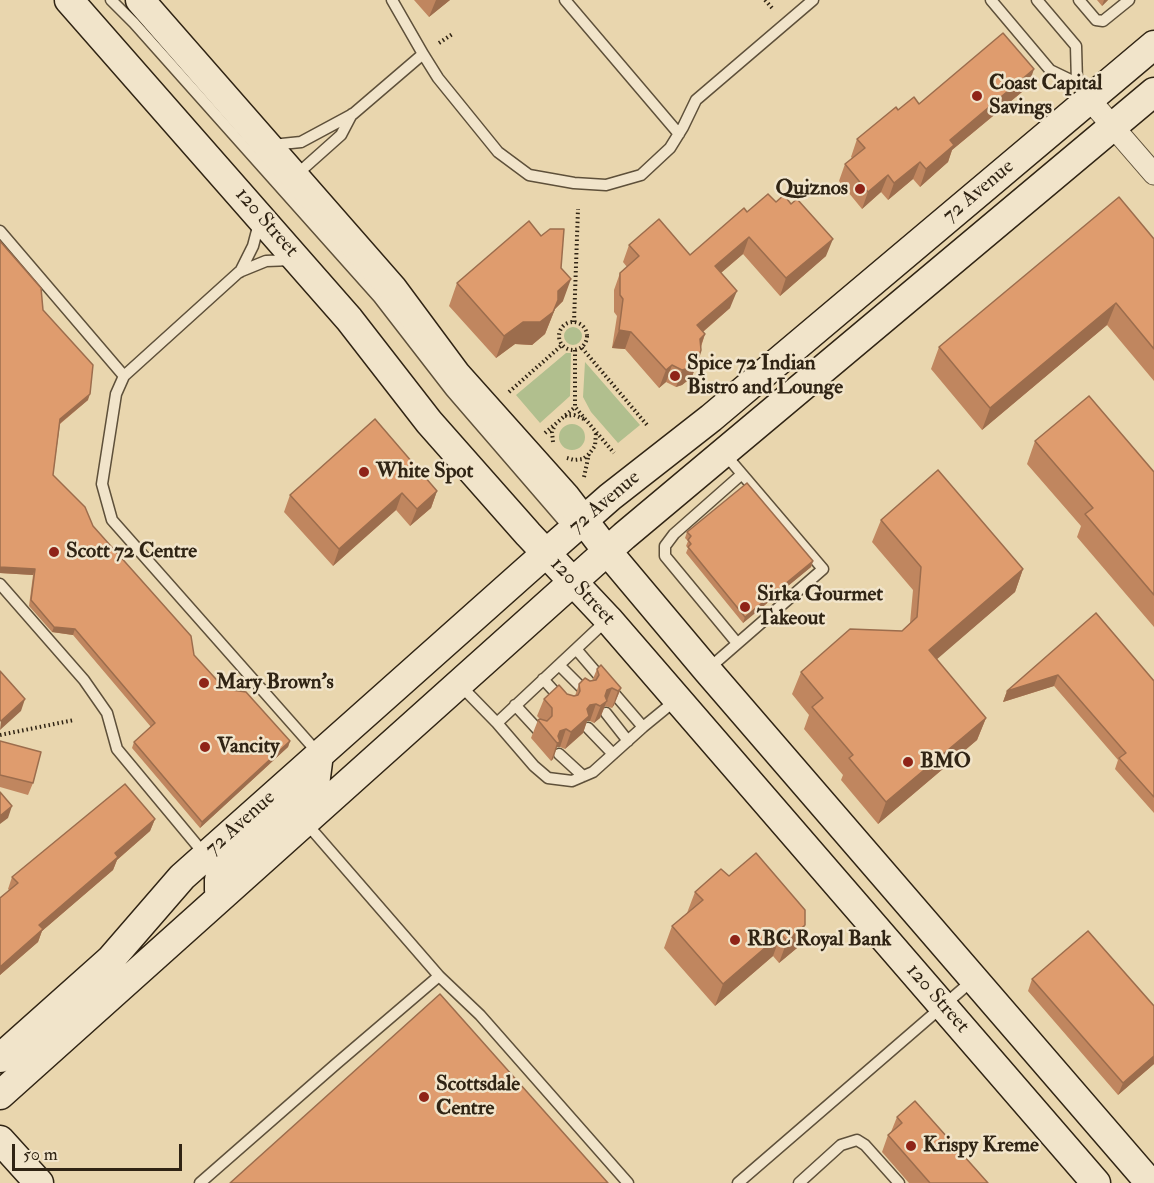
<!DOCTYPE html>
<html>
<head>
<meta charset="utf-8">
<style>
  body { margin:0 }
  #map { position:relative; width:1154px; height:1183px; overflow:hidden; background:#e9d6ae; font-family:"IM FELL Double Pica",serif }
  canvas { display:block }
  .scale { position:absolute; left:12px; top:1144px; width:170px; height:27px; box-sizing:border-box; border:3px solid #302414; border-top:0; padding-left:8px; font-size:18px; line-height:21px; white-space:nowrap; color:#302414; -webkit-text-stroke:4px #f1e4ca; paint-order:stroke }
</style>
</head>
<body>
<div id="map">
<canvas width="1154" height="1183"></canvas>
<div class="scale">50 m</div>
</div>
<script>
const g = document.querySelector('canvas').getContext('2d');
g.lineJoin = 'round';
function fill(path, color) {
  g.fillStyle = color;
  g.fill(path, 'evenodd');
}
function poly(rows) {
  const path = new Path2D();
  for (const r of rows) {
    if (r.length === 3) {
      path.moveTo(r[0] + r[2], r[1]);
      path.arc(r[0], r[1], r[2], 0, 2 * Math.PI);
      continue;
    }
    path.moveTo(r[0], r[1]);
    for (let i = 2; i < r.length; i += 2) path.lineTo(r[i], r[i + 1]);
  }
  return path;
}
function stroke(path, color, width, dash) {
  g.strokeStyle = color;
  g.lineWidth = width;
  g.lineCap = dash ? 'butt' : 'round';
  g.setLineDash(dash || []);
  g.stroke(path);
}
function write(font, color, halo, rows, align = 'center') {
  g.font = font + ' "IM FELL Double Pica",serif';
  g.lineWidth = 5;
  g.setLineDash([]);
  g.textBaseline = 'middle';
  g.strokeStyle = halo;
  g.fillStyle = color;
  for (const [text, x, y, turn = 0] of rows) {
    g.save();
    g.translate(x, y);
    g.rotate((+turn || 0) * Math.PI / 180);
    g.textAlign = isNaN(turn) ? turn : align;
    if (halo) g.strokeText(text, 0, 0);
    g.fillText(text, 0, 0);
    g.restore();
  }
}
fill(poly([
  [573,336,9],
  [566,353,571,353,570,396,540,423,516,395],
  [585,362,640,425,618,443,591,412,583,397],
  [572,437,13]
]), '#b1bf8e');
const lane = poly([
  [111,0,134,23,379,298,451,391,571,530],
  [392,0,423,54],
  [565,0,679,134],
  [991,0,1050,70,1077,83,1088,98],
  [1037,0,1076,46,1077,83],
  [1079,0,1096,20,1103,21,1129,0],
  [272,145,301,142,353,114,423,54,438,78,498,152,529,175,574,183,606,185,641,175,670,148,683,127,696,100,813,0],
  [295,176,341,135,352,114],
  [0,231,124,376,116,394,102,484,112,520,318,753],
  [240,272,253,246,259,223],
  [124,376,239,272,266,261,292,260],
  [0,584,84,680,107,713,117,749,206,856],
  [737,643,665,556,665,546,674,534,742,474],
  [576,649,643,727],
  [559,665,585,691],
  [707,670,823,569,724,453],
  [543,679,563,701],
  [459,684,497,723,608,619],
  [515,705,539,731],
  [606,713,628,741],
  [497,723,534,766,548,778,572,781,593,772,643,727,676,700],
  [588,728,613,754],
  [559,754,583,776],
  [307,824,439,976,480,1015,628,1183],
  [200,1183,336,1064,439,976],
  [738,1183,973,980],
  [799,1183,841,1145,857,1140,865,1145,899,1183]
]);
const street = poly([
  [1089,99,1154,174]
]);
const secondary = poly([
  [69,0,349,319,429,422,528,534,608,619,1096,1183],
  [140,0,393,289,456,374,565,496,607,551,707,670,1150,1183],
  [219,890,219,879,238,855,315,785,319,754],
  [0,1058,111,959,182,877,527,570,610,497,711,418,1154,45],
  [0,1095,624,536,1154,92],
  [0,1140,39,1183]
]);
stroke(lane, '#5e503a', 13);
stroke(street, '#5e503a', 23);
stroke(secondary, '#302414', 31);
stroke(poly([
  [765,0,773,9],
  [439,43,454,33],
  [573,336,14],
  [574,322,578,209],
  [582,348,647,425],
  [575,350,575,407,614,453],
  [509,392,562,345],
  [565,416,574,415,584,419],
  [545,433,575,407],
  [553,442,552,432,554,427],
  [567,458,574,460,583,459,589,454,595,446,596,433],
  [584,477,589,454],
  [0,735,74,720]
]), '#302414', 4, [1.5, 3]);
stroke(lane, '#f1e4ca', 10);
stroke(street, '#f1e4ca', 21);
stroke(secondary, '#f1e4ca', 28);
fill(poly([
  [414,0,450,0,429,17],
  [1097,0,1108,0,1102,6],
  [1028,87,952,150,948,162,920,187,913,179,888,200,881,192,862,209,839,181,845,164,852,158,851,157,857,139,919,104],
  [747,212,826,256,780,296,743,254,721,273,730,308,703,332,705,334,692,377,682,385,676,387,666,382,659,388,625,349,612,348,617,316,614,312,614,290,620,273,627,267,623,262,629,245,690,255],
  [541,236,561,268,563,301,555,309,545,334,532,345,515,344,496,358,449,306,457,283],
  [1154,239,1154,381,1107,325,982,430,931,369,939,347],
  [0,241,43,310,88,400,60,424,53,475,194,655,225,689,290,741,288,747,200,828,132,748,134,742,151,727,73,635,52,632,29,606,33,575,0,573],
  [1035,441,1154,472,1154,627,1077,537,1081,526,1027,464],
  [437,491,431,508,410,526,396,510,333,566,284,512,290,495],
  [881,520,1023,569,1015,592,936,659,986,718,977,740,878,824,841,780,843,775,804,729,809,715,792,694,801,672,902,631,910,623,913,590,872,542],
  [687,532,813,561,811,567,743,623,686,553,688,548,686,546,688,541,685,538],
  [1096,613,1154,681,1154,813,1115,769,1118,760,1054,686,1003,702,1007,691],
  [597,669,621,688,614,705,612,708,605,706,600,718,594,723,590,721,587,721,583,733,565,749,560,747,557,747,553,759,551,761,531,738,538,720,540,719,537,716,544,699,567,694,575,696,579,684,592,681],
  [0,741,33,783,28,795,0,787],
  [155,819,150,831,117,860,113,870,42,931,38,942,0,975,0,898,9,890,8,889,12,877],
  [721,869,797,948,779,963,773,956,715,1006,664,948,672,926,687,913,695,892],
  [1032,979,1154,1006,1154,1064,1118,1095,1028,991],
  [897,1117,988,1183,909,1183,882,1152,888,1135,891,1132]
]), '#c0865f');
fill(poly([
  [436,0,450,0,429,17],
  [1104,0,1108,0,1102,6],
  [1034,69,1028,87,952,150,948,162,920,187,926,169,950,140],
  [920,162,913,179,888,200,894,183],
  [888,175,881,192,862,209,868,192],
  [749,237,743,254,709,283,715,266],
  [833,239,826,256,780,296,786,278],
  [571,279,563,301,555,309,545,334,532,345,515,344,496,358,504,336,558,291],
  [737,291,730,308,691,342,697,325],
  [1116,303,1107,325,982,430,990,408],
  [619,330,631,332,625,349,612,348],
  [705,334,699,351,700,339],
  [698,359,692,377,682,385,676,387,682,370],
  [672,365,666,382,659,388,666,370],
  [90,394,88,400,58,425,60,419],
  [437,491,431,508,410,526,417,509],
  [402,493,396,510,333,566,339,549],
  [813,561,811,567,743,623,745,617],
  [0,567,35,569,33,575,0,573],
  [1023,569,1015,592,921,673,929,650],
  [54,627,75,629,73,635,52,632],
  [1058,675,1054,686,1003,702,1007,691],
  [612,688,600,718,594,723,607,690],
  [621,688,614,705,612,708,618,691],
  [25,699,21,711,0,730,1,721],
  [596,704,590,721,587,721,583,733,565,749,571,732,590,705],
  [986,718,977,740,878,824,886,802],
  [566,729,560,747,557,747,553,759,551,761,557,743,556,742,560,731],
  [290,741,288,747,200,828,202,822],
  [12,806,8,818,0,824,0,816],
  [155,819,150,831,117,860,113,870,42,931,38,942,0,975,0,967,39,925,115,853],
  [805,925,797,948,779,963,787,941],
  [781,934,773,956,715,1006,723,984],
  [1154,1056,1154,1064,1118,1095,1123,1083]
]), '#9c6d4d');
const building = poly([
  [1003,33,1034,69,950,140,954,145,926,169,920,162,894,183,888,175,868,192,845,164,865,148,857,139,896,107,898,110,914,97,919,104,1003,33],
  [768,194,776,202,784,195,791,204,797,199,833,239,786,278,749,237,715,266,737,291,697,325,705,334,700,339,701,350,698,359,689,368,682,370,672,365,666,370,631,332,619,330,623,299,620,295,620,273,639,256,629,245,659,219,690,255,744,208,747,212,768,194],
  [1119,197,1154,239,1154,349,1116,303,990,408,939,347,1119,197],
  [529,221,541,236,550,229,564,229,561,268,571,279,558,291,558,300,553,312,540,322,523,322,504,336,457,283,529,221],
  [0,241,41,288,43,310,93,365,90,394,60,419,53,475,85,507,93,526,191,636,194,655,225,689,246,692,290,741,202,822,134,742,155,723,75,629,54,627,31,600,35,569,0,567,0,241],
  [1089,396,1154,472,1154,595,1085,514,1093,508,1035,441,1089,396],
  [375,419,437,491,417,509,402,493,339,549,290,495,375,419],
  [938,470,1023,569,929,650,986,718,886,802,849,758,853,755,812,707,823,698,801,672,850,629,902,631,917,617,921,567,881,520,938,470],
  [747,483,813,561,745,617,688,547,691,544,688,540,691,536,687,532,747,483],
  [1096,613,1154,681,1154,797,1119,758,1126,753,1058,675,1007,691,1096,613],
  [601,665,621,688,618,691,612,688,607,690,605,696,607,701,600,706,596,704,590,705,587,709,589,716,571,732,566,729,560,731,558,736,560,742,557,743,538,720,540,719,547,721,552,716,552,708,544,699,559,685,567,694,574,696,578,695,580,691,579,684,585,678,590,681,596,680,599,675,597,669,601,665],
  [0,671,25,699,1,721,0,720,0,671],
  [0,741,41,752,33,783,0,775,0,741],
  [125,784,155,819,115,853,118,857,39,925,43,929,0,967,0,898,18,883,12,877,125,784],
  [0,792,12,806,0,816,0,792],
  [756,853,805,910,805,925,787,941,781,934,723,984,672,926,703,900,695,892,721,869,729,876,756,853],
  [1088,931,1154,1006,1154,1056,1123,1083,1032,979,1088,931],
  [440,994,608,1183,230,1183,440,994],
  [915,1101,988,1183,930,1183,888,1135,902,1123,897,1117,915,1101]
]);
fill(building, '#df9c6e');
stroke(building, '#9c6d4d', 1.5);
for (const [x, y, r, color] of [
  [977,96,6,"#8f2418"],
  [860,189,6,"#8f2418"],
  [675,376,6,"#8f2418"],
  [364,472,6,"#8f2418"],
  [54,552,6,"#8f2418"],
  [745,607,6,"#8f2418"],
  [204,683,6,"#8f2418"],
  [205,747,6,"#8f2418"],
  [908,762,6,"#8f2418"],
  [735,940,6,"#8f2418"],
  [424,1097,6,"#8f2418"],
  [911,1146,6,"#8f2418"]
]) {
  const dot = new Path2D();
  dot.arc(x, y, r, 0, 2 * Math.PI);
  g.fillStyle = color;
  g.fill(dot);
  stroke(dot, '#f1e4ca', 2);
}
write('bold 21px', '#302414', '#f1e4ca', [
  ["Coast Capital",989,84],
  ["Savings",989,108],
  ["Quiznos",848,189,"right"],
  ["Spice 72 Indian",687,364],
  ["Bistro and Lounge",687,388],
  ["White Spot",376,472],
  ["Scott 72 Centre",66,552],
  ["Sirka Gourmet",757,595],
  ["Takeout",757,619],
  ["Mary Brown's",216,683],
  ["Vancity",217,747],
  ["BMO",920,762],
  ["RBC Royal Bank",747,940],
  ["Scottsdale",436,1085],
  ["Centre",436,1109],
  ["Krispy Kreme",923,1146]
], 'left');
write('21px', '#302414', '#f1e4ca', [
  ["72 Avenue",979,192,-40],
  ["120 Street",266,223,49],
  ["72 Avenue",605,503,-40],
  ["120 Street",582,592,47],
  ["72 Avenue",241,824,-42],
  ["120 Street",937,999,49]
]);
</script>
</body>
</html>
